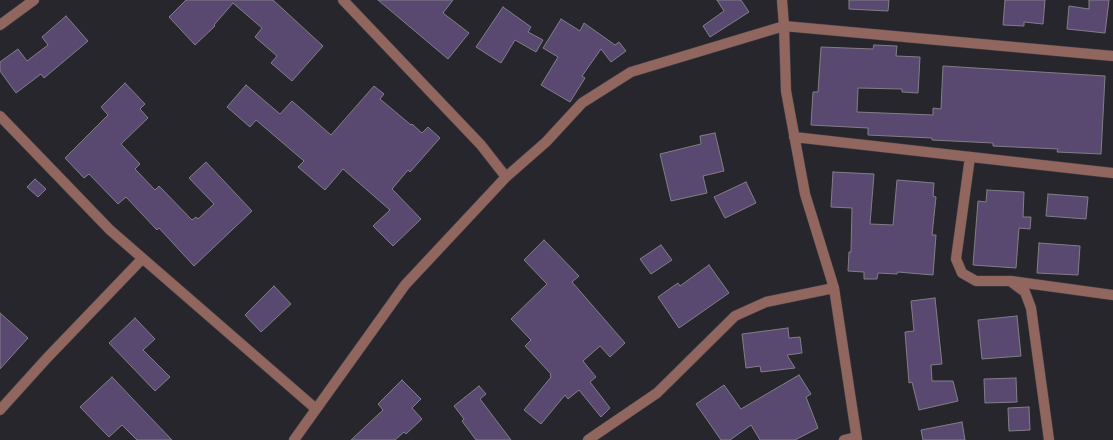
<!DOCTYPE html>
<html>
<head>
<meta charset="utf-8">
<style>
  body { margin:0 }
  canvas { display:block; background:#28262d }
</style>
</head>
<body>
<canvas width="1113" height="440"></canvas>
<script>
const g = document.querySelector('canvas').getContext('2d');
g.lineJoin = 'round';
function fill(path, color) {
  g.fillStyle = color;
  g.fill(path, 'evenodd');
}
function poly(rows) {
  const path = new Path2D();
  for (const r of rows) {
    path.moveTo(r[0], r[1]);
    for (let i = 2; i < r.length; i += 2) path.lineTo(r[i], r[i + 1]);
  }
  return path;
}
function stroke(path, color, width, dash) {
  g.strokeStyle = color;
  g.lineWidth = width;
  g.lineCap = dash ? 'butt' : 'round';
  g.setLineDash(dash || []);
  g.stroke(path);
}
const building = poly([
  [186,0,273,0,323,46,292,81,271,63,277,56,255,37,262,28,233,3,214,25,215,26,195,45,169,17,186,0],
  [378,0,453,0,443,13,469,33,448,59,378,0],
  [717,0,741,0,749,12,710,37,703,26,724,11,717,0],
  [849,0,889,0,888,11,849,9,849,0],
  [1005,0,1045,0,1043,24,1024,22,1024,26,1003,25,1005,0],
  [1089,0,1109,0,1105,33,1067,29,1069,6,1089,9,1089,0],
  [503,7,531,27,528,32,543,40,536,52,515,40,501,63,476,47,503,7],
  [66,16,88,41,44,78,41,74,16,93,0,71,0,62,18,49,27,61,48,45,42,37,66,16],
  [561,19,580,31,584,23,615,45,619,42,626,51,611,62,601,49,582,76,585,78,570,102,541,85,558,57,543,48,561,19],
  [874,45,897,46,896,56,920,57,918,93,902,92,902,89,858,88,857,112,933,115,933,108,941,109,943,66,1105,76,1101,154,1057,152,1058,149,993,146,993,143,932,140,932,138,868,135,868,128,811,125,813,92,818,92,821,47,873,49,874,45],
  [125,83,145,104,140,109,148,118,121,144,140,164,135,169,155,190,159,186,192,220,196,217,198,219,214,204,189,178,206,162,252,211,194,266,159,228,157,230,126,197,118,204,89,174,84,178,65,158,108,115,101,107,125,83],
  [246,85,280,114,292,101,331,135,374,86,384,94,380,99,411,125,412,124,422,133,428,127,440,138,410,172,408,170,392,189,421,219,393,246,373,226,390,210,343,169,325,190,298,167,304,161,256,120,250,127,227,107,246,85],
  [715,133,724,171,703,176,707,193,671,201,660,154,701,144,700,136,715,133],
  [833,172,874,174,870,224,893,225,897,180,934,183,933,196,936,197,932,235,936,235,933,275,898,272,897,274,878,273,877,279,864,279,864,272,848,271,849,252,851,252,852,208,831,207,833,172],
  [35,179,46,189,38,197,27,187,35,179],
  [746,182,756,203,725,218,714,197,746,182],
  [987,190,1024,192,1023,217,1031,217,1030,229,1019,228,1016,268,973,265,978,201,986,202,987,190],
  [1048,194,1088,197,1086,219,1046,216,1048,194],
  [544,240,579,276,572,282,625,343,610,357,600,346,583,361,596,377,590,382,610,408,601,417,579,390,568,399,565,395,541,424,524,410,551,377,550,375,551,374,525,346,531,340,511,319,547,284,524,260,544,240],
  [1039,243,1080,246,1078,275,1037,273,1039,243],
  [661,245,672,260,651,274,640,259,661,245],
  [709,265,729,293,679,328,658,297,678,283,680,286,709,265],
  [274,286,291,304,261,332,245,315,274,286],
  [935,298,942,364,931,365,932,381,953,381,958,401,919,410,912,382,909,383,905,332,914,331,911,301,935,298],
  [0,313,28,338,0,369,0,313],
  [1017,316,1021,356,982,359,978,320,1017,316],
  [135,318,155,339,143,350,170,377,155,391,109,343,135,318],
  [788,328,789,338,800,337,802,353,787,355,795,368,761,372,760,366,746,368,742,334,788,328],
  [799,375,811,394,806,397,818,428,795,440,760,440,751,425,730,440,721,440,696,404,724,385,741,409,799,375],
  [112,377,148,415,172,440,137,440,122,425,109,437,80,407,112,377],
  [1016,378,1017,402,985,403,984,379,1016,378],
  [402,380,421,399,412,408,422,419,406,434,404,432,395,440,351,440,383,410,378,404,402,380],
  [479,386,486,394,480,399,511,440,476,440,462,421,464,419,454,406,479,386],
  [1029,407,1030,430,1009,431,1008,408,1029,407],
  [962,422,965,440,923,440,921,430,962,422]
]);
fill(building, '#594971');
stroke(building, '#817e87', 1);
const street = poly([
  [782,0,784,26,786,91,805,194,834,288,857,440],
  [0,25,34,0],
  [0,116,110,230,316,409],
  [794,137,1113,173],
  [970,157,956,259,962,273,976,281,1010,281,1025,292,1031,308,1049,440],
  [506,177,546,142,582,103,631,72,784,26,1113,56],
  [1011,281,1113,295],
  [0,410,47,358,142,259],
  [294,440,405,285,506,177,481,145,343,0],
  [588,440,657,393,735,316,766,302,834,288],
  [844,440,856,437]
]);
stroke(street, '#454349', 11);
stroke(street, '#91665e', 10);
</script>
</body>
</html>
